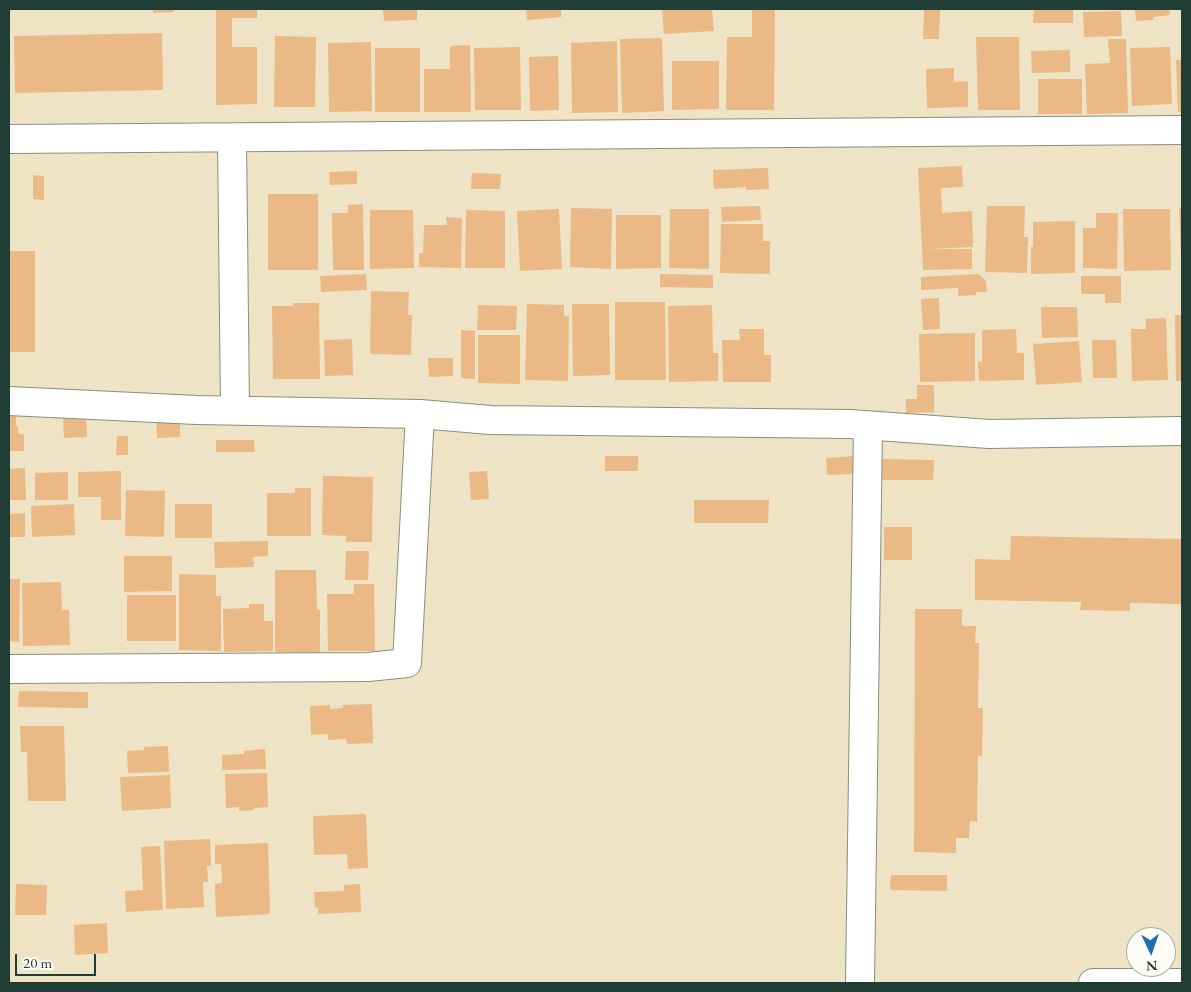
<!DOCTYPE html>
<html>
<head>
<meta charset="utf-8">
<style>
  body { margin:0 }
  #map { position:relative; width:1191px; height:992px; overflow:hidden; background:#eee3c4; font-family:"EB Garamond",serif }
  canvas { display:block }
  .frame { position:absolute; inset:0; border:10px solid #1f3d34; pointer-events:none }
  .north { position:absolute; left:1126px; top:927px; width:50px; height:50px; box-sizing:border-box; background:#fdfcf7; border:1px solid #a4b0a9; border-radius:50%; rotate:177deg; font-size:14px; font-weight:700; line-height:20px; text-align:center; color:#1f3d34 }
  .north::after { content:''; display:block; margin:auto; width:18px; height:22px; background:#1f6fb2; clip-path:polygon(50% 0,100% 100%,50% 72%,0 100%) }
  .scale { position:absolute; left:15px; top:954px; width:81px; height:22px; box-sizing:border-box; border:2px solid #1f3d34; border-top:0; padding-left:6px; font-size:15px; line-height:18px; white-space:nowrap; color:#1f3d34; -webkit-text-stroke:4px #fdfcf7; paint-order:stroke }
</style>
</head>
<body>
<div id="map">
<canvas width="1191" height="992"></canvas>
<div class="frame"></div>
<div class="north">N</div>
<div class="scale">20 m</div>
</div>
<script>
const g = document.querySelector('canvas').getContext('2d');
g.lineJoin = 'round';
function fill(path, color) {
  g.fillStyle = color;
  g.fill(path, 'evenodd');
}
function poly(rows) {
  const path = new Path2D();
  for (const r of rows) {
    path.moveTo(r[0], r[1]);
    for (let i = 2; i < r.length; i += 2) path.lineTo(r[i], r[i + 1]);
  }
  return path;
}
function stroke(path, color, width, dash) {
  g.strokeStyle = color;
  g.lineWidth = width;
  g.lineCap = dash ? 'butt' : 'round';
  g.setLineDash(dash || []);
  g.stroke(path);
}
fill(poly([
  [153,9,174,9,174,12,153,13],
  [216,9,257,9,257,18,232,18,232,47,257,47,257,104,216,105],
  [383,9,417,9,417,20,384,21],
  [526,9,561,9,561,17,527,20],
  [662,9,712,9,714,31,664,34],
  [752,9,775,9,774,110,726,110,727,37,752,37],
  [924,9,940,9,939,39,923,39],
  [1034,9,1073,9,1073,23,1033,23],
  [1135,9,1169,9,1170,15,1153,17,1153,20,1136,21],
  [1121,11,1122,36,1084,37,1083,12],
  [162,33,163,90,15,93,14,36],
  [275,36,316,37,315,107,274,107],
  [976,37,1019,37,1020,110,978,110],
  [662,38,664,111,622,113,620,39],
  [1108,39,1126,39,1128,113,1087,114,1085,64,1110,63],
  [617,41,618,112,572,113,571,43],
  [371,42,372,111,329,112,328,43],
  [470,45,471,112,424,112,424,69,450,69,450,46],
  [520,47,521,110,475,110,474,48],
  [1170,47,1172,104,1132,106,1130,48],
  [375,48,420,48,420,112,375,112],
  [1070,50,1070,72,1032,73,1031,51],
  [558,56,559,110,530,111,529,57],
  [1176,60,1182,60,1182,112,1178,112],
  [672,61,719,61,719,109,672,110],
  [954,68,954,82,968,81,968,107,927,108,926,69],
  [1038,79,1082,79,1082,114,1038,114],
  [962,166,963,187,941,188,942,213,972,211,973,247,928,249,972,249,972,269,923,270,918,168],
  [768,168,769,189,746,190,746,187,714,189,713,170],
  [357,171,357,184,330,185,329,172],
  [472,173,501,174,500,189,471,189],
  [33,175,44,176,44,200,33,199],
  [268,194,318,194,318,270,268,270],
  [363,204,364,270,333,270,332,213,348,213,348,205],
  [760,206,761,220,722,222,721,207],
  [987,206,1025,206,1024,237,1028,237,1027,273,985,272],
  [571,208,612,209,611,269,570,267],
  [1179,208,1182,208,1182,255,1181,255],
  [559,209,562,269,520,271,517,211],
  [670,209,709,209,709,269,669,268],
  [1123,209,1170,209,1171,270,1124,271],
  [370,210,413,210,414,268,370,269],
  [466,210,505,211,505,268,465,268],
  [1096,213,1118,213,1117,269,1083,268,1083,228,1096,228],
  [616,215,661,215,661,268,616,269],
  [446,217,462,218,461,268,419,267,419,253,423,253,424,225,447,225],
  [1075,221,1075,273,1031,274,1031,247,1033,247,1033,222],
  [721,224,763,224,763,241,770,241,770,274,720,273],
  [9,251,35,251,35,352,9,352],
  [366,274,367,290,321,292,320,276],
  [660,274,713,275,713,288,660,287],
  [979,274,986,281,987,292,976,292,976,295,958,296,958,288,921,290,921,277],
  [1081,276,1121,276,1121,303,1105,303,1105,294,1081,294],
  [371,291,409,292,408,315,412,315,411,355,370,354],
  [939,298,940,329,923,330,921,299],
  [615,302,665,302,666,380,615,380],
  [293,303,319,303,320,379,273,379,272,306,293,306],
  [527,304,564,305,564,316,569,316,568,381,525,380],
  [572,304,609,304,610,375,573,376],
  [478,305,517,306,516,330,477,330],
  [712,305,713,353,718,353,718,381,669,382,668,306],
  [1041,307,1077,307,1078,337,1042,338],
  [1175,315,1182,315,1182,381,1176,381],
  [1166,318,1168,380,1132,381,1131,329,1146,329,1146,319],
  [739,329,764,329,764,355,771,355,771,382,723,382,722,340,740,340],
  [1016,329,1017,353,1024,353,1024,380,979,381,978,361,982,362,982,330],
  [461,330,475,331,475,379,461,378],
  [975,333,975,381,920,382,919,334],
  [478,335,520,335,520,384,478,383],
  [352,339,353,375,325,376,324,340],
  [1092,340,1116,340,1117,378,1093,378],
  [1079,341,1082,382,1036,385,1033,344],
  [428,358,453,358,453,376,429,377],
  [917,385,934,385,934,412,906,413,906,399,917,399],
  [86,414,87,437,64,438,63,416],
  [9,416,16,416,16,426,18,426,18,434,24,434,24,451,9,451],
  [156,419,180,419,180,437,157,438],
  [117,436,128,436,128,455,116,455],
  [216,440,254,440,255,452,216,452],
  [605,456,638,456,638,471,605,471],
  [854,456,855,474,827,475,826,458],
  [882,459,934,460,933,480,882,480],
  [25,468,26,500,9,500,9,469],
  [121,471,121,520,101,520,101,497,78,497,78,472],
  [487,471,489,499,471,500,469,472],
  [68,472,68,500,35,500,35,473],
  [323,476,373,477,372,542,346,542,346,536,322,535],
  [295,488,311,488,311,536,267,536,267,493,295,493],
  [126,490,165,491,164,537,125,536],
  [694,500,769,500,768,523,694,523],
  [74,504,75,535,32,537,31,506],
  [175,504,212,504,212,538,175,538],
  [25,513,25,537,9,537,9,514],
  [884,527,912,527,912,560,884,560],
  [1011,536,1182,539,1182,604,1130,603,1130,611,1080,610,1081,602,975,600,975,559,1010,560],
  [268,541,268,556,253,557,254,567,215,568,214,542],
  [346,551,369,551,368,580,345,580],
  [124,556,172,556,172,591,124,592],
  [275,570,316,570,317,609,320,610,320,653,275,652],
  [179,574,216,575,216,596,221,596,221,651,179,650],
  [9,579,20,579,19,642,9,641],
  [61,582,62,610,69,610,70,645,23,646,22,583],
  [354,584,374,584,375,651,328,651,327,594,354,594],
  [127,595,176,595,176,641,127,641],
  [249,604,264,604,264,621,273,621,273,651,224,652,223,609,249,608],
  [915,609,962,609,962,626,976,626,975,643,979,643,978,708,983,708,982,756,978,756,977,822,970,821,969,838,956,838,956,853,914,852],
  [19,691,88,692,88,708,18,707],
  [372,704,373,743,347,744,346,739,328,740,328,734,311,735,310,706,330,705,330,709,343,708,343,705],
  [20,726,64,726,66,801,28,801,27,752,21,752],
  [168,746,169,772,128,773,127,751,144,750,144,747],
  [265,749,266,769,222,770,222,755,244,754,244,751],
  [267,773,268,807,254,808,254,810,239,811,239,807,226,808,225,774],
  [170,775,171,808,122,811,120,777],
  [366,814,368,868,348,869,347,854,314,855,313,816],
  [210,839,211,866,207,866,208,882,203,882,204,907,166,909,164,841],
  [268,843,270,914,216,917,215,884,222,883,221,864,215,864,215,845],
  [160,846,163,910,126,912,125,891,143,890,141,847],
  [891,875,947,875,947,891,890,890],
  [16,884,47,885,46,915,15,915],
  [360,884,361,912,318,914,318,907,315,908,314,892,344,891,344,885],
  [107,923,108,953,75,955,74,925]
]), '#ebb986');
const minor = poly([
  [232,138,235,410],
  [9,139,1182,130],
  [9,401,197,410,420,414,490,420,850,424,989,434,1182,431],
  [9,669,368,667,407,663,420,414],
  [860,983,868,426],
  [1093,983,1182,983]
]);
stroke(minor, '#86907c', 30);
stroke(minor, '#fff', 28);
</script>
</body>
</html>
